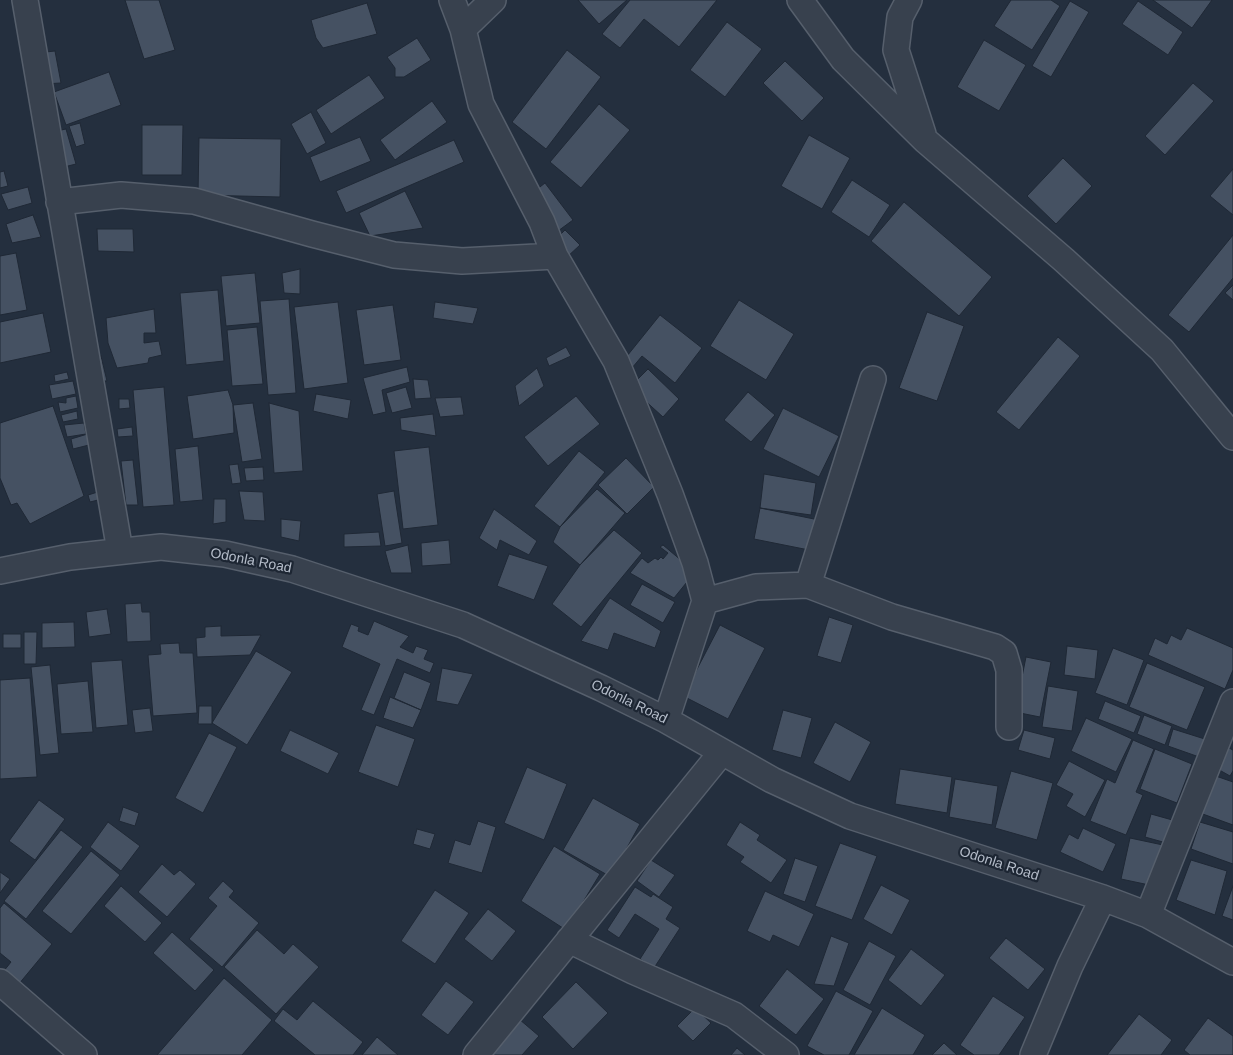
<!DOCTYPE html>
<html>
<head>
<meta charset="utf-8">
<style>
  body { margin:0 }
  canvas { display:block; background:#242f3e }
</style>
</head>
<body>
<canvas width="1233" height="1055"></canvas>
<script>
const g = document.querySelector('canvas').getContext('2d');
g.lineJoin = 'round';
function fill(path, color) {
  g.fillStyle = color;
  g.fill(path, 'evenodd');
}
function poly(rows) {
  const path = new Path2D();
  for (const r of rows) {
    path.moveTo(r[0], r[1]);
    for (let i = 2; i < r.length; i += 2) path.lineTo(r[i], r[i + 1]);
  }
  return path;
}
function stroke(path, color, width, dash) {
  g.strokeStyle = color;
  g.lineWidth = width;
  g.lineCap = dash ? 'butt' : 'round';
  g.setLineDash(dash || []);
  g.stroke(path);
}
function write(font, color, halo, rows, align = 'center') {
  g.font = font + ' Helvetica,sans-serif';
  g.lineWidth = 4.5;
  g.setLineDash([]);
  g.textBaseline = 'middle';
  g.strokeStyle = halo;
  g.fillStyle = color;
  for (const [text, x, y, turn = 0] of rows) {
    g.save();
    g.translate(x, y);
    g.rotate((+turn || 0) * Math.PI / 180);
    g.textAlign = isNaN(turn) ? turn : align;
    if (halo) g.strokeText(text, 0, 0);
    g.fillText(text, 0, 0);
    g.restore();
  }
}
const building = poly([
  [125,0,159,0,175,50,144,59,125,0],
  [578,0,627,0,599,24,578,0],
  [630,0,717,0,679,47,644,19,620,48,602,34,630,0],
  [1011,0,1051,0,1060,6,1032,50,994,26,1011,0],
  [1153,0,1212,0,1192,28,1153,0],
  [1070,1,1089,12,1051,77,1032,66,1070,1],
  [1138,1,1183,32,1168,55,1122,24,1138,1],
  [367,3,377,34,323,48,316,38,311,20,367,3],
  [727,22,762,49,725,97,690,70,727,22],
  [417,38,431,60,404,77,395,77,395,68,387,57,417,38],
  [984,40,1026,65,999,111,957,87,984,40],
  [567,50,601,77,546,149,512,122,567,50],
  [55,51,61,83,43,84,37,53,55,51],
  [785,61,824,98,802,121,763,83,785,61],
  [109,72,121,105,66,125,54,92,109,72],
  [369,75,385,98,331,134,316,110,369,75],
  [1193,83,1214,101,1165,155,1145,136,1193,83],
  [432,101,447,122,395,160,380,140,432,101],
  [599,104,630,130,581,188,550,162,599,104],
  [311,112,326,143,307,154,291,124,311,112],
  [80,123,85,144,76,147,69,126,80,123],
  [142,125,183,125,182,175,142,175,142,125],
  [66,129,76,164,60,168,52,132,66,129],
  [809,135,850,158,822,209,781,186,809,135],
  [360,137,371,161,320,182,310,157,360,137],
  [199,138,281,139,280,197,198,195,199,138],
  [454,140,464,162,346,213,336,191,454,140],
  [1063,158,1092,186,1056,224,1027,196,1063,158],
  [1233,169,1233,215,1210,196,1233,169],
  [4,171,8,186,0,188,0,172,4,171],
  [852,180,890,205,869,237,831,212,852,180],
  [545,183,573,220,558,231,531,194,545,183],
  [28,187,32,203,8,210,1,194,28,187],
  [405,191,423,228,370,236,359,213,405,191],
  [904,202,992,277,959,316,871,241,904,202],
  [33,215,41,237,12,243,6,224,33,215],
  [97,229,133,229,134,252,98,251,97,229],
  [565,230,580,245,566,258,552,243,565,230],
  [1233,235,1233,278,1189,332,1168,315,1233,235],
  [16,253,27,310,0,315,0,256,16,253],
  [300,269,300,294,284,293,282,273,300,269],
  [255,273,260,323,226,326,221,276,255,273],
  [1233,285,1233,300,1225,293,1233,285],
  [218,290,224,361,186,365,180,293,218,290],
  [289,299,296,393,268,395,260,301,289,299],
  [739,300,794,334,766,380,710,346,739,300],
  [338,302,348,383,304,389,294,307,338,302],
  [435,302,478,308,473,324,433,318,435,302],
  [393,305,401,360,364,365,356,310,393,305],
  [154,309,156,333,144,333,144,343,159,341,162,355,149,358,148,363,117,368,108,343,106,318,154,309],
  [927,312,964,326,937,401,899,388,927,312],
  [43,313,51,352,0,363,0,322,43,313],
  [660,315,702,348,675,383,642,356,627,374,623,361,660,315],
  [257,327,263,384,232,386,227,330,257,327],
  [1058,337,1080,356,1019,430,996,412,1058,337],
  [566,347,571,356,549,366,546,358,566,347],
  [101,356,107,381,99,381,94,358,101,356],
  [407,367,410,382,382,390,386,412,373,415,363,378,407,367],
  [537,368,544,386,519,406,515,386,537,368],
  [648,369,679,399,663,417,630,387,648,369],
  [67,372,69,379,55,382,54,375,67,372],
  [413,379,428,380,431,398,415,399,413,379],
  [73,381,76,394,52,399,49,385,73,381],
  [164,387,174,505,143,507,133,390,164,387],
  [406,387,412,408,392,413,386,393,406,387],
  [228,390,233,405,234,433,193,439,187,396,228,390],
  [748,392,775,415,751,442,724,420,748,392],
  [316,394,351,400,348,419,313,411,316,394],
  [76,396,78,408,60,412,58,402,66,403,66,398,76,396],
  [576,396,600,424,548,466,524,437,576,396],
  [461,397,464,415,440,417,435,398,461,397],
  [119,399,129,399,130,408,119,409,119,399],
  [253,403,262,459,242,462,233,405,253,403],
  [269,403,299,411,303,471,274,473,269,403],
  [53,406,84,496,30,524,17,503,11,505,0,478,0,423,53,406],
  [783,408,839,436,819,477,763,449,783,408],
  [77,411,78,419,63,422,61,415,77,411],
  [433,414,436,436,401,430,400,418,433,414],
  [84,423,86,434,67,437,64,425,84,423],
  [132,427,133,436,118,437,117,429,132,427],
  [91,433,93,444,73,449,71,439,91,433],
  [198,446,203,500,180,502,175,449,198,446],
  [429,447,438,525,403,529,394,451,429,447],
  [579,451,605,472,560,527,534,506,579,451],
  [626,458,654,487,627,514,598,485,626,458],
  [133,460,138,505,126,505,121,461,133,460],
  [238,464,241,483,232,484,229,465,238,464],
  [263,467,264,480,246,481,244,468,263,467],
  [764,474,816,483,811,515,760,508,764,474],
  [597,489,625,513,580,565,553,542,560,527,597,489],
  [101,491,102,499,90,502,88,495,101,491],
  [239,491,263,492,265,521,244,520,239,491],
  [394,491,402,543,385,546,377,494,394,491],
  [214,499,226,499,226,522,213,524,214,499],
  [760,508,819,520,814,551,754,539,760,508],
  [494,509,537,541,529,555,500,540,497,550,479,538,494,509],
  [281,519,301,521,299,541,281,537,281,519],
  [614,530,642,553,581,627,552,604,580,565,614,530],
  [379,532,381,546,344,547,344,534,379,532],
  [449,540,451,564,422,566,421,543,449,540],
  [408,545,412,573,391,573,385,551,408,545],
  [663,545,695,572,674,598,630,573,642,558,648,563,655,558,658,560,661,557,663,559,668,553,660,547,663,545],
  [509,554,548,566,534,600,497,586,509,554],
  [642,584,675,602,663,623,630,605,642,584],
  [610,598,661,631,655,648,614,633,608,650,581,641,610,598],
  [141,603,142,612,150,612,151,641,127,642,125,604,141,603],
  [107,609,111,634,89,637,86,612,107,609],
  [829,617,853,625,841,663,817,656,829,617],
  [374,621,409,636,400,647,413,653,416,646,428,650,424,659,434,663,430,673,397,659,374,715,361,710,380,664,342,647,351,624,359,627,358,631,368,635,374,621],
  [74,622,75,647,42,648,42,623,74,622],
  [720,625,765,648,728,719,683,696,720,625],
  [221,626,221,636,261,635,250,655,197,657,196,638,205,637,205,627,221,626],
  [1187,628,1233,648,1233,670,1225,689,1148,655,1155,638,1167,644,1171,635,1181,640,1187,628],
  [24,632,37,632,36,664,24,664,24,632],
  [3,634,21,634,21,648,3,648,3,634],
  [179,643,180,653,193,653,197,713,153,716,148,655,161,654,160,644,179,643],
  [1067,646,1098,650,1095,679,1064,675,1067,646],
  [1113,648,1144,660,1127,705,1095,693,1113,648],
  [256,651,292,672,247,745,212,723,256,651],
  [1026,657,1051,662,1040,717,1015,712,1026,657],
  [122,660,128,725,96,728,91,662,122,660],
  [1147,663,1205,687,1187,730,1129,707,1147,663],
  [50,665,59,753,40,755,31,667,50,665],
  [442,668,473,674,458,705,436,701,442,668],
  [404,672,431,683,421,710,394,698,404,672],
  [30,678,37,777,0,779,0,680,30,678],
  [88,681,93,732,61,734,57,684,88,681],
  [1048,686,1078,691,1072,731,1042,727,1048,686],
  [390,697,421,710,413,728,383,718,390,697],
  [1105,701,1141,716,1134,733,1098,719,1105,701],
  [199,706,212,706,212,724,198,724,199,706],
  [150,708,153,731,135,733,132,710,150,708],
  [783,710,812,718,801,758,772,750,783,710],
  [1144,715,1172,726,1165,745,1137,734,1144,715],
  [1086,718,1132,739,1116,772,1071,751,1086,718],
  [835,722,871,742,850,782,813,763,835,722],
  [376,725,415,739,398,787,358,772,376,725],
  [1173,729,1208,740,1202,758,1168,746,1173,729],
  [290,730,339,753,328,774,280,751,290,730],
  [1024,730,1055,738,1050,759,1018,750,1024,730],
  [209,733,237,747,203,813,175,798,209,733],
  [1133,740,1154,749,1136,792,1143,795,1126,835,1090,821,1107,779,1115,783,1133,740],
  [1225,746,1233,750,1233,771,1230,776,1214,767,1225,746],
  [1155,749,1192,764,1177,803,1140,789,1155,749],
  [1069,761,1105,780,1085,817,1066,806,1073,794,1056,785,1069,761],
  [527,767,567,784,544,840,504,823,527,767],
  [900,769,952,777,947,813,895,804,900,769],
  [1011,771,1053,783,1037,840,995,828,1011,771],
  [1213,775,1233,782,1233,825,1200,813,1213,775],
  [955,779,998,786,992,825,949,817,955,779],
  [593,798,640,824,611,877,563,850,593,798],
  [39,800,65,819,35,860,9,841,39,800],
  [123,807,139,813,135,826,119,821,123,807],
  [1151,814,1176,821,1170,844,1145,837,1151,814],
  [478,821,496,827,482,873,448,863,455,840,470,845,478,821],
  [108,822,140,846,121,871,90,847,108,822],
  [740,822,760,835,757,840,787,860,771,883,740,862,744,857,726,845,740,822],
  [1200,822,1233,832,1233,864,1191,849,1200,822],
  [1083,828,1116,844,1103,872,1060,852,1069,834,1078,839,1083,828],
  [417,829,435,834,430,849,413,844,417,829],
  [61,830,83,847,26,919,4,901,61,830],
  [1130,838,1163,845,1154,886,1121,879,1130,838],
  [840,843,877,856,852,920,815,906,840,843],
  [554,846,600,874,566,930,521,901,554,846],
  [91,851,120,875,71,934,42,911,91,851],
  [795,858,818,866,805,902,783,894,795,858],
  [651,860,675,875,659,897,637,881,651,860],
  [1191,860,1227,871,1215,915,1176,900,1191,860],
  [162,864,174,875,180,870,196,884,167,917,138,892,162,864],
  [0,872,10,879,0,893,0,872],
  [223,881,234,891,229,897,259,923,222,967,189,939,217,906,208,898,223,881],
  [881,885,910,900,892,935,863,919,881,885],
  [121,886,162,923,145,942,104,906,121,886],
  [1233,886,1233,920,1222,916,1233,886],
  [635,887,651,897,653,894,673,907,666,919,680,928,654,968,640,959,659,929,635,914,619,938,607,930,635,887],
  [435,890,469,913,435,964,401,941,435,890],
  [765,891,814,914,799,947,773,935,770,942,747,931,765,891],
  [4,903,52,944,18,985,3,972,11,962,0,953,0,908,4,903],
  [488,909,516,931,492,961,464,939,488,909],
  [257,930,284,954,293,944,319,967,276,1014,224,967,257,930],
  [172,932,214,970,195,991,153,953,172,932],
  [831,936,849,943,834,986,814,984,831,936],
  [1006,938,1045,969,1028,990,989,958,1006,938],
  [869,941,896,956,870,1005,843,990,869,941],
  [911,949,945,975,921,1006,888,980,911,949],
  [787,969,824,999,796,1035,759,1006,787,969],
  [224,978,272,1020,242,1055,157,1055,224,978],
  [446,981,474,1002,448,1035,421,1015,446,981],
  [576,982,608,1013,573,1049,542,1017,576,982],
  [836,991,873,1011,849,1055,824,1055,807,1046,836,991],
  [993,996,1025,1017,999,1055,974,1055,960,1045,993,996],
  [313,1001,363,1042,353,1055,315,1055,274,1021,283,1009,297,1020,313,1001],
  [695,1008,711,1023,693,1041,677,1026,695,1008],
  [882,1008,925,1035,913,1055,854,1055,882,1008],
  [1139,1014,1172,1040,1161,1055,1107,1055,1139,1014],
  [1208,1018,1233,1036,1233,1055,1190,1055,1184,1050,1208,1018],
  [519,1019,539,1036,522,1055,489,1055,519,1019],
  [377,1037,398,1055,362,1055,377,1037],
  [944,1043,957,1055,932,1055,944,1043],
  [737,1048,745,1055,731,1055,737,1048]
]);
fill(building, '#455162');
stroke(building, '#1f2835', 1);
const minor = poly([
  [25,0,120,551],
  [452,0,463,29,481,104,542,222,555,256,616,361,670,494,695,563,705,601,666,720],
  [800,0,843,59,926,141,1064,260,1162,350,1233,437],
  [909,0,900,17,896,50,923,134],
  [463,29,493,0],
  [59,202,121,195,194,201,312,234,394,255,462,261,555,256],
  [0,571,70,557,161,547,225,554,292,569,463,625,601,688,666,720,772,780,850,816,1103,898,1148,915,1233,962],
  [808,585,892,617,995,647,1004,653,1009,670,1009,727],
  [705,601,756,587,808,585,873,379],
  [1148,915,1233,702],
  [569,940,633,971,734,1015,786,1055],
  [0,982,84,1055],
  [476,1055,722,752],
  [1033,1055,1070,966,1103,898]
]);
stroke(minor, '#565f6c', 28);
stroke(minor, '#38414e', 25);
write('14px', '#b4bcc9', '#1d2633', [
  ["Odonla Road",251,561,11],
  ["Odonla Road",629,702,26],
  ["Odonla Road",999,864,18]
]);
</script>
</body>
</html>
